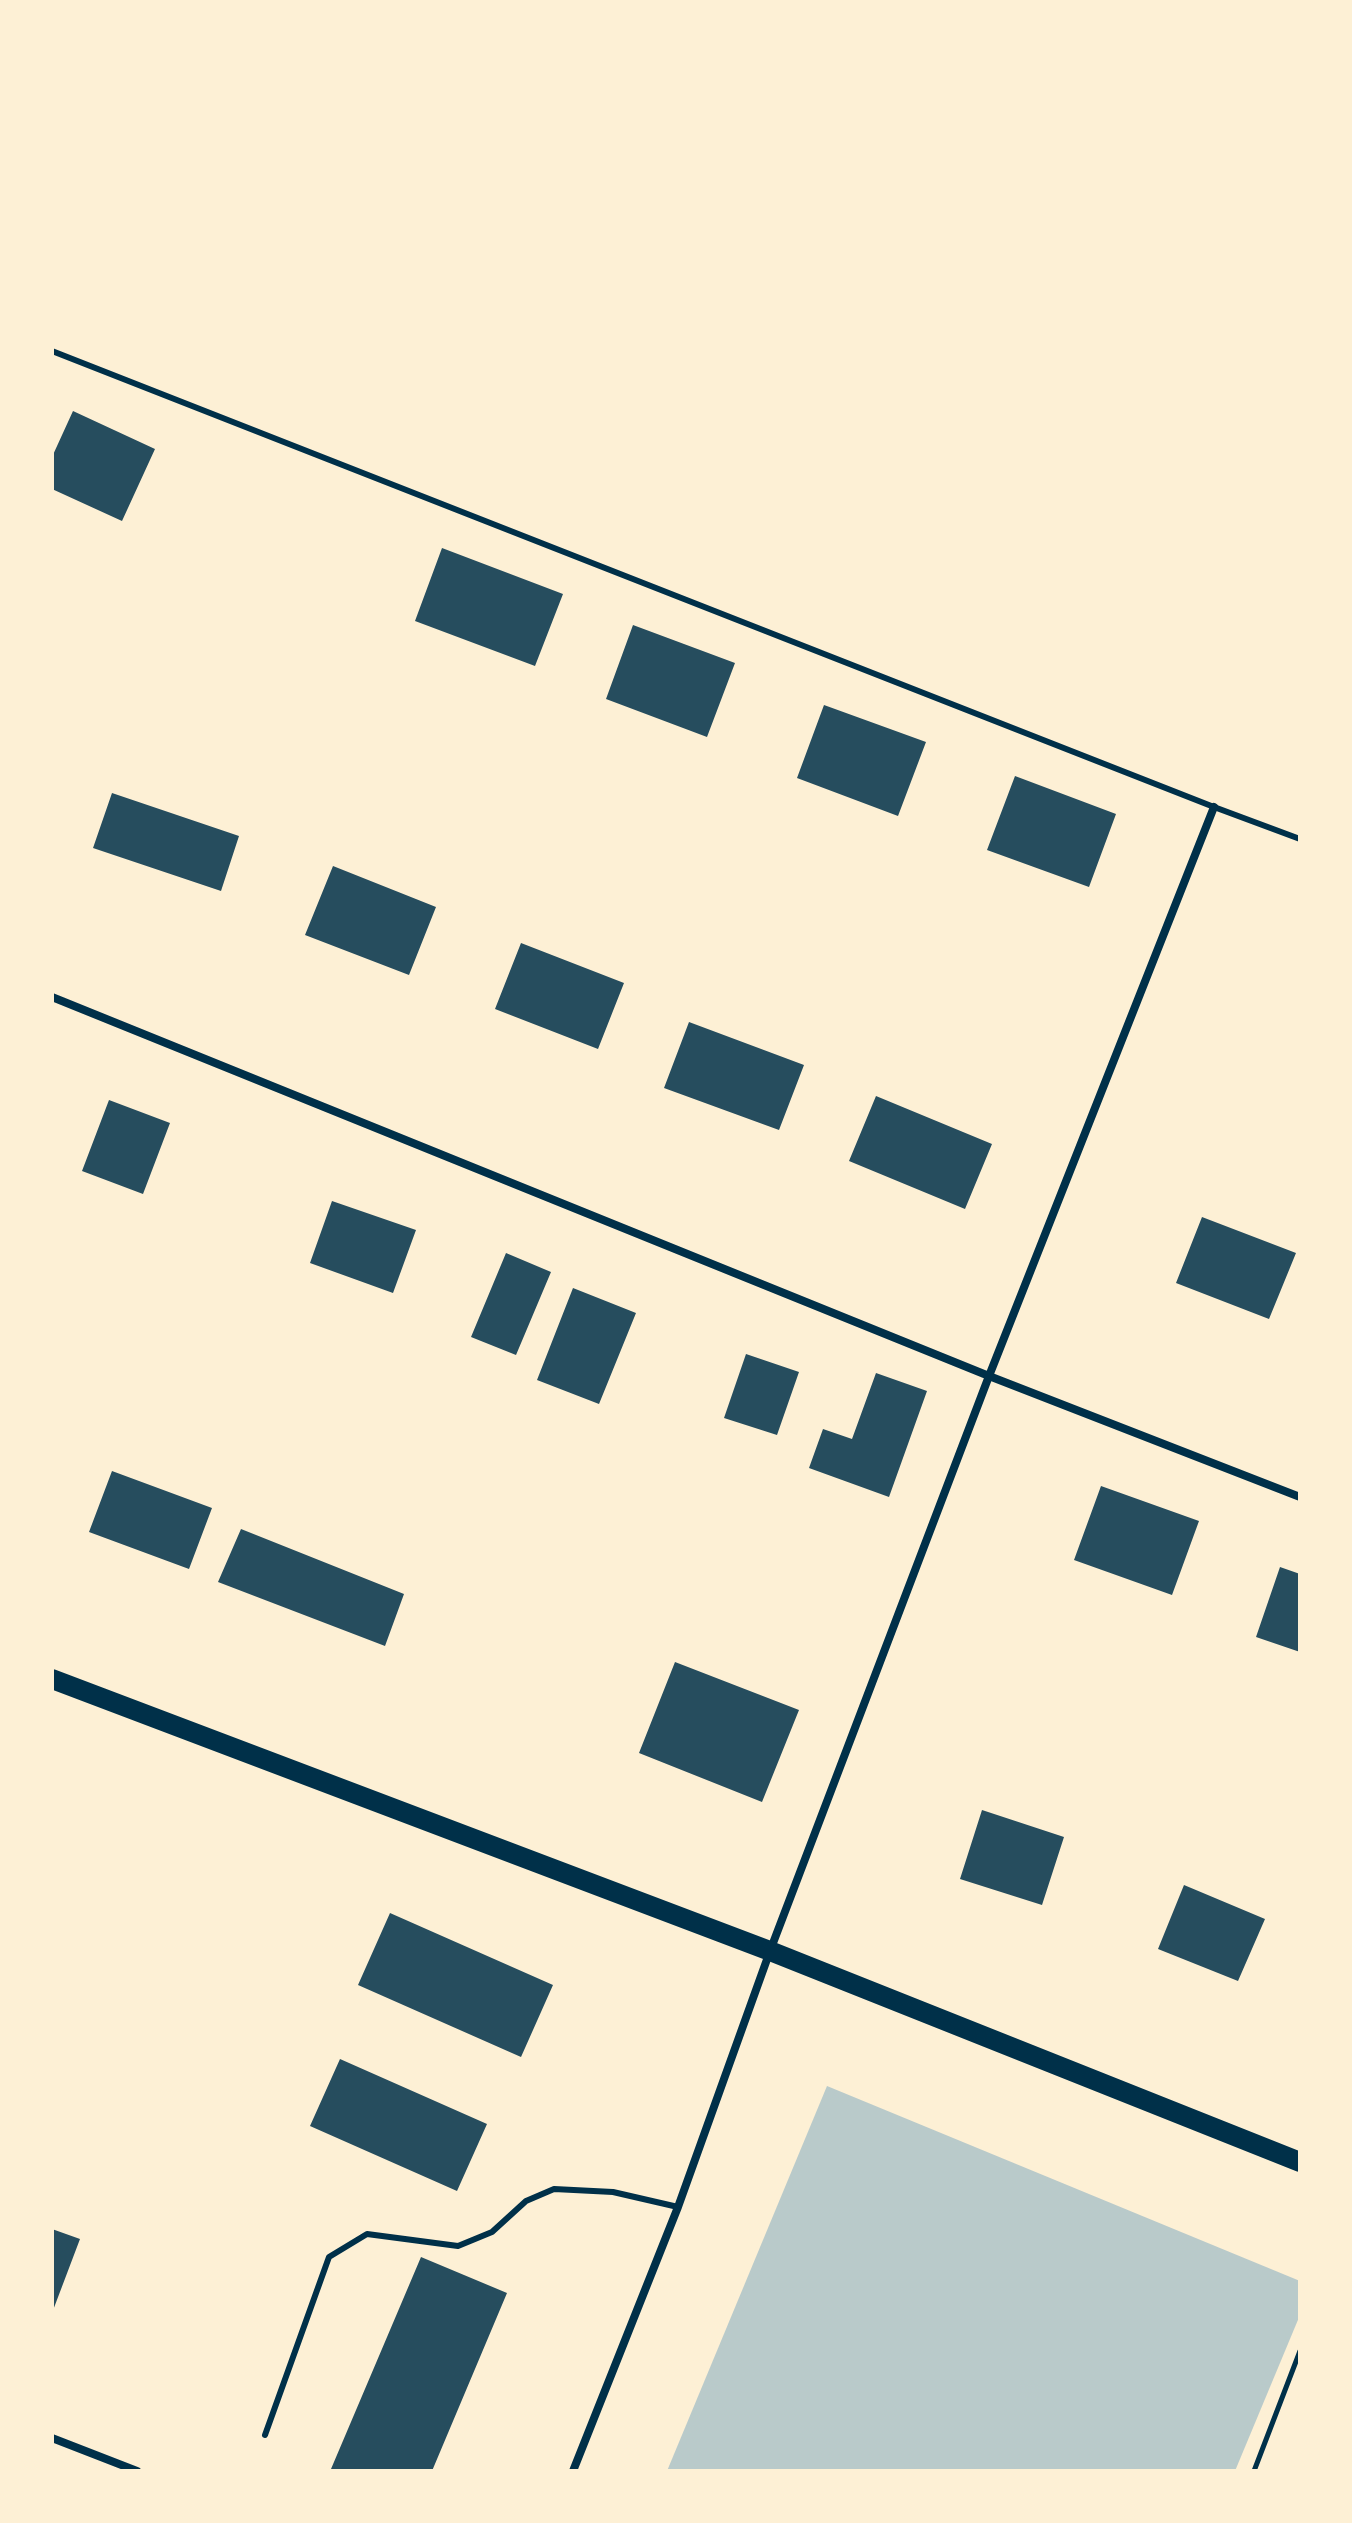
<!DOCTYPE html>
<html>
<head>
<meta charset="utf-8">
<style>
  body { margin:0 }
  #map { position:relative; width:1352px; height:2523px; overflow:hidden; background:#fdf0d5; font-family:Manrope,sans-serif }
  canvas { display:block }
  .frame { position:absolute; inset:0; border:54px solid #fdf0d5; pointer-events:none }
</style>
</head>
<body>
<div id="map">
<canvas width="1352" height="2523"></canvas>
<div class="frame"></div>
</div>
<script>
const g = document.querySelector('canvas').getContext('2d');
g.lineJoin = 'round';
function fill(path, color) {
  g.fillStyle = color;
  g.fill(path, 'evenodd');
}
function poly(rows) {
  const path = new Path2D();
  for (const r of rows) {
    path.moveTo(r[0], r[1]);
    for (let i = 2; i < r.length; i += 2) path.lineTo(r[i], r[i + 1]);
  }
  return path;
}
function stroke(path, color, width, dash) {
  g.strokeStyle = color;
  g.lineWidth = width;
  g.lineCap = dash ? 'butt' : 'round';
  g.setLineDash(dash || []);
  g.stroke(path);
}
fill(poly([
  [827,2086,1300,2281,1300,2315,1235,2471,667,2471]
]), '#b9caca');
fill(poly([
  [73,411,155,449,122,521,52,489,52,457],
  [442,548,563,594,535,666,415,621],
  [633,625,735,663,707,737,606,699],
  [824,705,926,742,898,816,797,778],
  [1015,776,1116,814,1089,887,987,850],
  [112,793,239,836,221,891,93,848],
  [333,866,436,907,409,975,305,935],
  [521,943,624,983,598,1049,495,1009],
  [689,1022,804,1065,779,1130,664,1088],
  [876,1096,992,1144,965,1209,849,1161],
  [109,1100,170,1123,143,1194,82,1171],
  [332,1201,416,1230,393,1293,310,1263],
  [1202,1217,1296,1253,1269,1319,1176,1283],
  [506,1253,551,1272,516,1355,471,1337],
  [573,1288,636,1313,599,1404,537,1380],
  [746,1354,799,1372,777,1435,724,1418],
  [876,1373,927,1391,889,1497,809,1468,823,1429,852,1439],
  [112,1471,212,1508,189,1569,89,1532],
  [1101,1486,1199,1521,1172,1595,1074,1560],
  [241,1529,404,1594,385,1646,218,1582],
  [1280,1567,1300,1574,1300,1652,1256,1637],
  [675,1662,799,1710,762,1802,639,1753],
  [982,1810,1064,1837,1042,1905,960,1879],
  [1184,1885,1265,1919,1238,1981,1158,1949],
  [390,1913,553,1985,521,2057,358,1985],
  [340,2059,487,2124,457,2191,310,2126],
  [52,2229,80,2239,52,2313],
  [421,2257,507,2293,432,2471,336,2471,331,2469]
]), '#264d5e');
stroke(poly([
  [1254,2471,1300,2351]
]), '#003049', 5);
stroke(poly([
  [52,351,1214,807,1300,839],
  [265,2435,329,2257,367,2234,458,2246,492,2232,526,2201,554,2189,613,2192,678,2207]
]), '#003049', 6);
stroke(poly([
  [52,997,989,1376,1300,1497],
  [52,2438,137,2471],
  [573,2471,678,2207,770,1951,989,1376,1214,807]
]), '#003049', 8);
stroke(poly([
  [52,1679,770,1951,1300,2162]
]), '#003049', 20);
</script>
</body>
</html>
